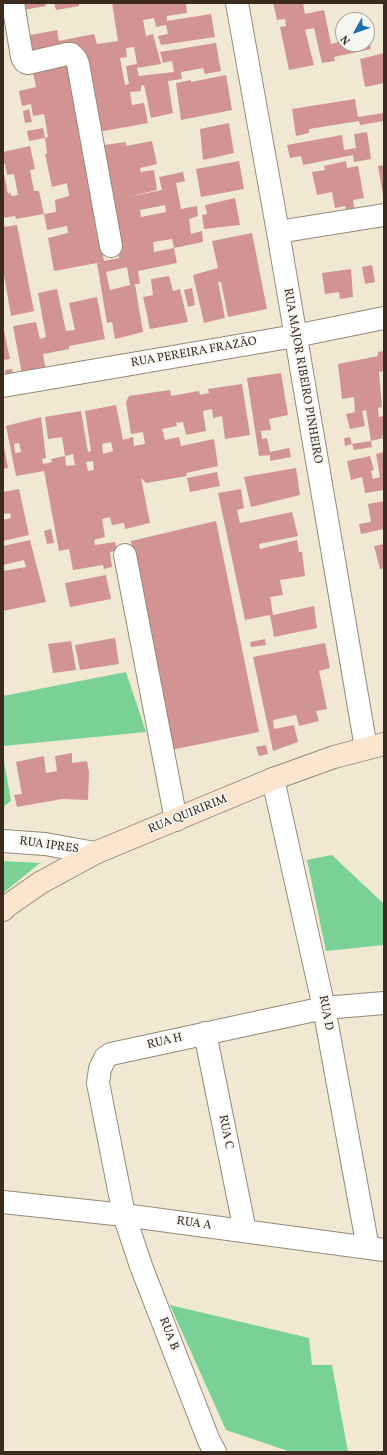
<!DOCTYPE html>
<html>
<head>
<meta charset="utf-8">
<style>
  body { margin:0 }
  #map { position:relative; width:387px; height:1455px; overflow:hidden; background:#f0e8d3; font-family:Vollkorn,serif }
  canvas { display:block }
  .frame { position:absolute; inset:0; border:4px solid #3b2a1e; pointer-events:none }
  .north { position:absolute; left:335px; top:12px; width:40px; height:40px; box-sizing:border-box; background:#f6f6f2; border:1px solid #aba49d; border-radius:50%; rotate:230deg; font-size:11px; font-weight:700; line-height:16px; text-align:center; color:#3b2a1e }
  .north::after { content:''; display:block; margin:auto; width:14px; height:18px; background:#1f6fb2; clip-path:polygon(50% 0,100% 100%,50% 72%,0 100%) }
</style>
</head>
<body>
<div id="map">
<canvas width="387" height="1455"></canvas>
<div class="frame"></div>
<div class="north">N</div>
</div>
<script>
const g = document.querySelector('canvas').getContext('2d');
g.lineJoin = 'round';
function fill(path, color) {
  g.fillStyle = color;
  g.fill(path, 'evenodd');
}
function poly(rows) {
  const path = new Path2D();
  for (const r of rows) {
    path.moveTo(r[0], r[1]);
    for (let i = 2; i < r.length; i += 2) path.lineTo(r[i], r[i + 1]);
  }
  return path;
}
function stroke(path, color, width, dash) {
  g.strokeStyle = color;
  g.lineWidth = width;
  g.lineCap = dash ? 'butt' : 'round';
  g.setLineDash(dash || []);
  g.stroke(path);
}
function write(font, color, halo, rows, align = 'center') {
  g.font = font + ' Vollkorn,serif';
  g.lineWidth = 3.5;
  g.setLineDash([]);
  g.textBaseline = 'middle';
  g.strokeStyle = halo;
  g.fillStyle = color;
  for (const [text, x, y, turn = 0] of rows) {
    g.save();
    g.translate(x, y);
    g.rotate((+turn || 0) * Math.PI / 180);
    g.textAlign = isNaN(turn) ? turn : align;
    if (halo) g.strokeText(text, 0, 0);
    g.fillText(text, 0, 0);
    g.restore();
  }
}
fill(poly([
  [126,672,146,732,3,746,3,696],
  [3,756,11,801,3,807],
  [332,855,384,904,384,945,326,951,307,860],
  [3,861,40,863,3,893],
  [170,1305,309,1338,312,1365,332,1365,348,1452,291,1452,226,1430]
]), '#7ad196');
fill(poly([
  [22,3,45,3,46,6,23,10],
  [54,3,79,3,79,6,56,10],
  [112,3,186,3,187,13,167,16,167,21,211,14,215,37,161,45,158,36,168,34,166,25,156,27,154,18,143,20,146,36,153,34,161,64,137,68,139,76,174,72,172,61,163,63,160,52,216,43,221,71,205,74,203,68,181,72,182,79,168,81,173,113,151,118,144,85,141,86,141,91,130,92,132,105,144,103,148,123,98,132,82,47,29,58,25,36,57,30,59,41,94,34,97,44,118,41],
  [134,47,137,64,126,66,129,84,125,85,120,58,127,57,126,48],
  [273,3,303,3,305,14,324,10,331,44,343,41,343,44,367,44,367,36,369,36,371,49,334,57,335,61,322,63,314,28,305,30,314,65,289,70,280,27,286,26,285,19,277,20],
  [384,53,384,83,365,87,360,59],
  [69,60,104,261,119,258,97,146,126,142,126,146,152,141,157,164,140,168,141,172,154,170,157,190,128,197,162,190,159,177,183,172,185,181,176,183,181,209,197,206,198,216,189,219,191,234,202,231,203,242,174,248,172,239,153,242,154,252,174,248,177,263,138,271,140,284,135,284,143,332,115,339,112,322,107,323,97,263,54,271,48,238,68,233,67,226,47,230,44,214,16,219,15,216,3,218,3,169,8,194,11,193,11,196,18,195,14,174,7,175,5,164,3,164,3,152,30,146,35,169,30,170,34,191,39,191,44,214,56,212,55,200,69,196,67,183,52,187,45,154,47,153,45,138,48,137,44,114,33,116,31,104,22,106,19,91,36,87,32,67],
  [165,205,166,212,141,217,140,210],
  [127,267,130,285,110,290,106,272],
  [226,75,232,110,181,120,176,83,191,80,191,82],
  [355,99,358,117,384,113,384,121,360,125,359,121,309,129,309,133,296,136,292,109],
  [29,109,32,122,25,123,23,111],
  [229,123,234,153,203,160,200,129],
  [43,128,45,138,29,141,27,131],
  [367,132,371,159,354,162,353,155,303,165,301,156,290,158,287,145,342,135,344,150,356,148,354,134],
  [239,161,244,189,201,197,196,169],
  [346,161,347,168,358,166,364,198,353,200,356,217,348,218,345,206,335,208,332,192,317,195,312,172,325,170,324,166],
  [384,165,384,195,383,195,378,166],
  [235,198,240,225,204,229,202,215,207,214,205,205],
  [17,225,34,311,11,316,3,269,3,227],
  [252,233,267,309,228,317,221,282,218,282,225,318,204,323,193,275,218,268,212,241],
  [372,265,375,282,365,284,362,267],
  [351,269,353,297,340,299,339,292,325,294,322,273],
  [169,276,173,291,180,289,188,322,150,329,143,297,153,295,151,279],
  [192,288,195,305,188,307,184,290],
  [57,289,66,331,75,330,69,303,97,297,105,339,69,346,69,349,43,354,46,370,22,374,13,326,36,322,40,339,46,337,38,293],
  [3,326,10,359,3,360],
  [384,351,384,371,379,372,382,407,378,408,379,417,384,416,384,436,382,436,383,438,371,441,366,410,362,411,365,426,350,429,346,414,355,412,354,397,342,399,338,364,378,356,378,352],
  [12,369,13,375,6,376,5,370],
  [281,373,288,415,269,419,271,430,261,431,262,439,267,438,270,452,289,448,291,457,270,461,270,455,259,456,247,378],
  [242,384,250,435,225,439,222,416,213,418,212,409,203,411,206,431,186,435,183,422,176,423,177,426,162,429,165,440,179,437,181,446,214,439,218,466,186,473,187,476,146,483,141,478,150,523,125,529,124,523,112,525,110,517,102,519,105,537,94,540,95,545,115,542,117,550,110,552,112,567,104,569,103,565,73,570,69,549,59,551,44,471,16,476,6,426,41,417,46,458,42,459,43,464,52,462,51,459,65,456,66,466,75,465,73,454,65,456,62,437,48,439,45,417,81,411,88,452,91,451,85,411,116,405,123,440,133,437,134,446,145,444,143,432,131,434,126,402,129,396,170,390,171,396,199,391,200,395,209,393,208,389],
  [111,442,113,451,103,454,102,444],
  [19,443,21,452,15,453,14,444],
  [93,461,94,470,88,471,86,462],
  [350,437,352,444,345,446,344,438],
  [371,441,372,447,354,450,352,444],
  [3,442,8,468,3,469],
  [384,452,384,490,365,493,362,477,351,480,347,461,370,456,374,470,371,471,373,479,380,477,376,454],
  [296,468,300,495,251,507,244,477],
  [217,472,220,486,190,492,187,478],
  [19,489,29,535,3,541,3,520,11,518,10,513,3,514,3,492],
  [241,489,244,508,237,510,240,523,292,512,298,536,259,544,260,549,297,540,299,552,302,552,305,576,280,580,283,595,270,597,273,615,314,606,317,628,274,637,270,615,245,620,218,493],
  [384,501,384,529,361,534,359,524,371,522,368,504],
  [216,521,259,732,171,750,131,541],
  [51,529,54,543,47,544,44,531],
  [30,540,46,602,3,611,3,571,26,567,24,560,3,565,3,546],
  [384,544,384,568,380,569,374,546],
  [106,575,111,599,70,607,65,583],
  [115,638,119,664,80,670,75,645],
  [265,639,266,645,251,647,250,642],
  [71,641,76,670,53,673,48,644],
  [325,643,330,668,319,671,327,709,316,711,319,721,299,726,296,715,273,720,274,729,294,725,298,742,273,751,253,657],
  [266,745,268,754,259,756,256,747],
  [72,753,72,763,87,761,89,772,88,800,62,799,17,807,14,795,22,794,16,762,44,756,46,773,57,771,55,756]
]), '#d19492');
const street = poly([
  [13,3,22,57,25,62,28,63,67,54,71,54,76,59,78,64,111,246],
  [237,3,278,232,366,748],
  [278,232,384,215],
  [3,386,295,336,384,318],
  [125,555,176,820],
  [273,779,324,1008,368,1248],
  [3,841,45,844,95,853],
  [205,1033,245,1231],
  [3,1202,124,1215,384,1250],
  [215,1452,209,1441,141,1266,124,1215,98,1083,100,1069,105,1058,111,1054,324,1008,384,1003]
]);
const secondary = poly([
  [3,910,7,906,40,883,95,853,273,779,334,757,384,744]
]);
stroke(street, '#968978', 24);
stroke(secondary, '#968978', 24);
stroke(street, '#fff', 22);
stroke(secondary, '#fce5cf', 22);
write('12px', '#3b2a1e', '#f6f6f2', [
  ["RUA PEREIRA FRAZÃO",194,353,-10],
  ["RUA MAJOR RIBEIRO PINHEIRO",302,376,80],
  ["RUA QUIRIRIM",188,815,-22],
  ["RUA IPRES",49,846,8],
  ["RUA D",325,1013,79],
  ["RUA H",165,1042,-13],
  ["RUA C",225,1132,79],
  ["RUA A",194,1224,8],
  ["RUA B",168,1334,69]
]);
</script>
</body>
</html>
